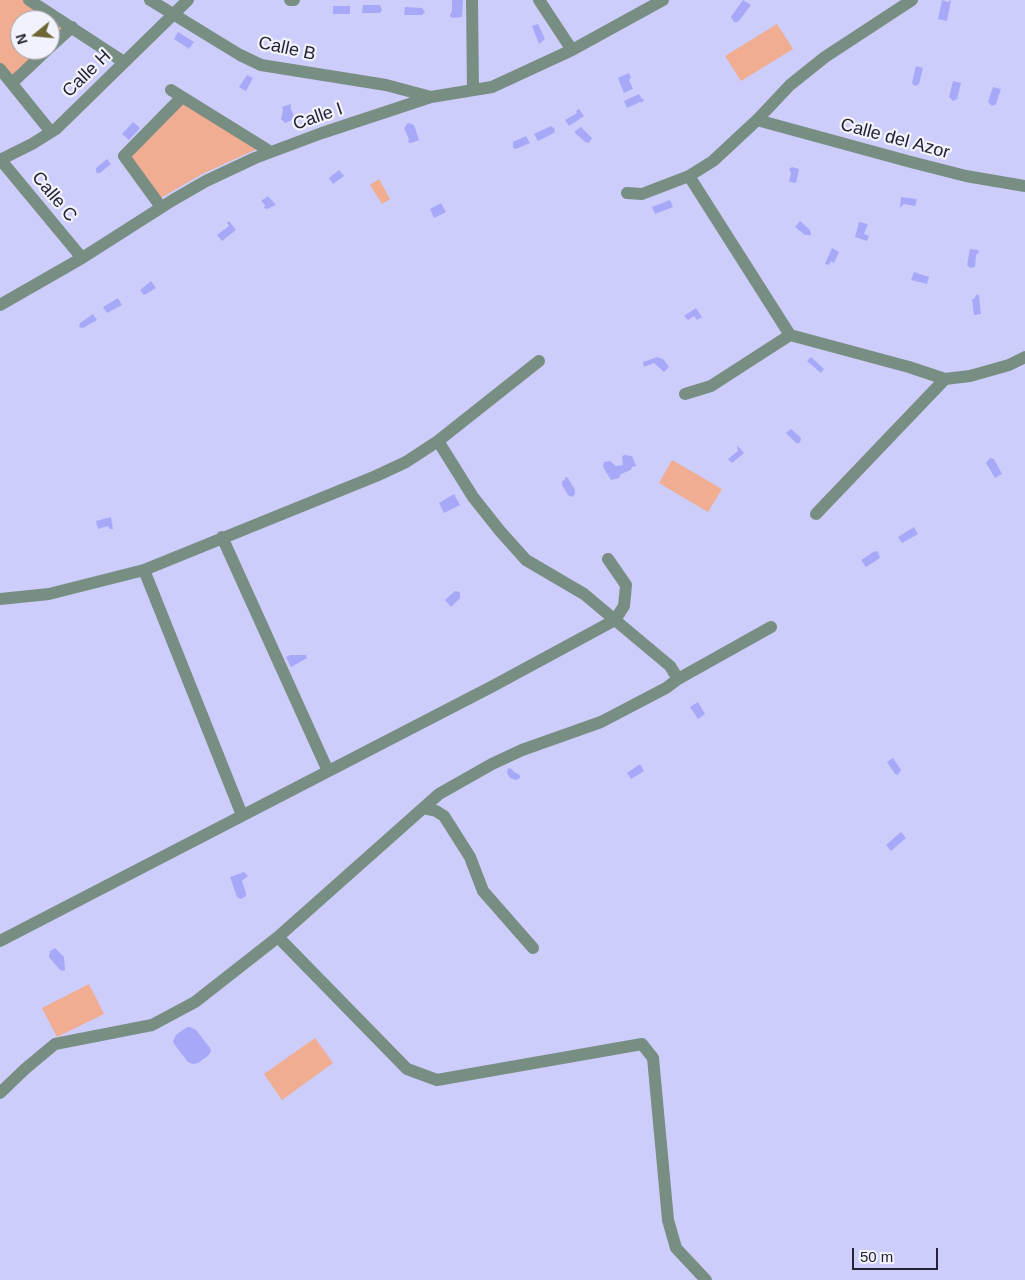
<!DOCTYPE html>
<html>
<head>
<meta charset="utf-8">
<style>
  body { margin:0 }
  #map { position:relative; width:1025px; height:1280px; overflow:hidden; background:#cccdfb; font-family:Helvetica,sans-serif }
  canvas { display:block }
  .north { position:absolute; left:10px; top:10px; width:50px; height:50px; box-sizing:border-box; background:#f1f2fb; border:1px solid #9f9fab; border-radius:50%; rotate:253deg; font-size:14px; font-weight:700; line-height:20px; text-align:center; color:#232334 }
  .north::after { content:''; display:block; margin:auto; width:18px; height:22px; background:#6c6733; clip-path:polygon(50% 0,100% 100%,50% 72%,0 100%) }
  .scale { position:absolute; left:852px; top:1248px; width:86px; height:22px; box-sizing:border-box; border:2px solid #232334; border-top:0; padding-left:6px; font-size:15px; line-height:18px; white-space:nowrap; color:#232334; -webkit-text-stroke:4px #f1f2fb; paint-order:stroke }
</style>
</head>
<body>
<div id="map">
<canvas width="1025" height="1280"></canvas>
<div class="north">N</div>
<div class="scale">50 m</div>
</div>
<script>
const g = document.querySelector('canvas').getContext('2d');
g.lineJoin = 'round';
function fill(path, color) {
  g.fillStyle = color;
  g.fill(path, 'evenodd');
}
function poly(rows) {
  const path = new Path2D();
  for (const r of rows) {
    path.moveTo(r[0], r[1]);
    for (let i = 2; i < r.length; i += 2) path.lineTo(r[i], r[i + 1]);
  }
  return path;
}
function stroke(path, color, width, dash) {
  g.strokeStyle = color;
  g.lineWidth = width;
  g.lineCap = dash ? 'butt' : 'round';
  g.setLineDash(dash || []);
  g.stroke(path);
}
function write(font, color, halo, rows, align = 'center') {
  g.font = font + ' Helvetica,sans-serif';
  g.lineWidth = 4.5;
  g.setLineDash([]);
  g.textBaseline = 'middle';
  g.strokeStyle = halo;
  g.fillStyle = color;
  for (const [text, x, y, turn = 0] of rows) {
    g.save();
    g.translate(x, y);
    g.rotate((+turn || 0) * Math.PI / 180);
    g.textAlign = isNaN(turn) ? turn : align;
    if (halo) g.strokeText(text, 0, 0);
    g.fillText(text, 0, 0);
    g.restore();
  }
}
fill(poly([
  [0,0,23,0,67,28,50,44,50,20,20,20,20,50,44,50,10,81,0,68],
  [777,24,793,49,741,81,725,56],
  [182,102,257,149,202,174,159,199,127,157],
  [379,179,390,199,382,204,370,185],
  [672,460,722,489,708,512,659,483],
  [89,984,104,1014,57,1037,42,1008],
  [315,1038,333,1063,282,1100,264,1074]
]), '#f0ad91');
fill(poly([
  [452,0,463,0,462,17,452,18,450,16,452,11],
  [743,0,751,5,738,22,734,22,731,17],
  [942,0,948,2,951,0,947,21,938,19],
  [363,5,380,5,382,10,380,13,362,13],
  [333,6,350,6,350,14,333,14],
  [405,7,422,8,425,12,422,15,404,15],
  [538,24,545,39,539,44,532,26],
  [178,32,194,42,189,49,174,39],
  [916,66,923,68,919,84,915,86,912,83],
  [629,73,631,78,629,80,633,89,624,93,618,78],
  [247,75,253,78,246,91,239,87],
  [953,81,961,83,957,99,953,101,949,97],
  [993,87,1001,89,996,104,992,106,988,102],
  [639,94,642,99,644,99,643,102,640,102,627,108,624,101],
  [291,104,291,109,295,119,285,123,281,119,283,111,282,107],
  [579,109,584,116,569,126,565,120,577,113,576,111],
  [133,122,140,128,129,140,122,134],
  [408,123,414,125,419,140,411,143,408,142,409,139,404,128],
  [551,126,555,129,554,133,538,141,534,134],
  [581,127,592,138,589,143,585,142,575,133,575,131],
  [526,136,530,143,516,149,513,148,513,142],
  [107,159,111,164,100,173,96,173,96,168],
  [792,167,799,169,796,183,789,182,791,173,789,169],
  [339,170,344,176,333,184,329,178],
  [268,196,276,205,267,209,264,208,265,205,261,201],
  [901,197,917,199,915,206,904,204,900,208],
  [670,200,673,207,655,214,652,207],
  [441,203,446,212,434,218,430,209],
  [229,221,236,230,222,241,217,235,229,226,227,223],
  [800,221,810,230,811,235,805,235,795,227],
  [859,222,868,224,864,234,869,236,867,241,855,237],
  [832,248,839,252,834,263,831,261,829,265,825,264],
  [970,249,978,250,979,252,976,255,975,267,970,268,967,265],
  [914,272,929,277,927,284,911,280],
  [151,281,156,288,144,295,140,290],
  [977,294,979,296,981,314,974,315,972,299,974,299],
  [118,298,122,305,107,313,103,307],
  [696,308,702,317,697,320,694,316,688,320,684,316],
  [93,314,97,320,83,328,79,327,80,323],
  [657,357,663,359,669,367,664,372,654,363,644,367,643,362],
  [811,357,824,369,821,373,807,361],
  [791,429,801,438,800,443,796,443,786,433],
  [738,446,744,453,732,463,728,459,738,451,737,448],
  [625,455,632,456,636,466,632,467,631,470,621,474,619,478,611,480,603,467,604,462,610,461,616,466,623,465,622,456],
  [990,458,994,459,1002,474,995,478,986,463],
  [565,477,568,478,575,490,575,494,572,497,568,495,562,485,562,481,565,480],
  [454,494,460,505,444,513,439,503],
  [111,517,113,529,110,529,108,526,98,529,96,521],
  [914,527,918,534,902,543,898,537],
  [875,551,878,552,880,558,866,567,861,560],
  [455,591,460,592,460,598,451,607,445,600],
  [290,655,306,655,307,658,291,667,286,657],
  [698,702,705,714,698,719,690,707],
  [893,758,901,770,898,775,895,774,887,762],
  [640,764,644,771,631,779,627,773],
  [508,768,512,769,514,772,520,775,520,778,516,780,510,778,507,773],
  [901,832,906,838,891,851,886,845],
  [244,872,248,876,242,881,246,893,246,896,241,899,237,897,230,877],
  [55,948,64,957,65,970,63,971,60,970,49,957,50,951],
  [187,1027,190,1027,196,1030,210,1048,211,1051,209,1055,198,1063,193,1064,188,1062,174,1044,173,1041,176,1035]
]), '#a8a8f9');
stroke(poly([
  [29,0,124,62],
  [150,0,240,55,261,65,386,85,431,97],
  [290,0,294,0],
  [472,0,473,90],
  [539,0,572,50],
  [50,47,72,27],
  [0,69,51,132],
  [12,83,47,50],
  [171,90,271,152],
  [757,120,911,162,966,176,1025,186],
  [0,159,82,258],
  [0,160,32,144,56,129,188,0],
  [689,176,790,335,909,367,945,379,970,376,1009,365,1025,357],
  [627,193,642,194,689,176,713,161,757,120,790,85,825,57,912,0],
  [161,207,124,156,182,97],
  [0,305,82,258,173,200,206,181,255,158,322,133,431,97,492,87,572,50,663,0],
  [685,394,711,386,790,335],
  [438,441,539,361],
  [816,514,945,379],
  [222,537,328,771],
  [144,570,242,815],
  [0,599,49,594,144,570,376,476,406,462,438,441,473,497,500,531,526,560,584,594,615,620,493,686,0,941],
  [678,679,771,627],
  [423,808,436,811,444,816,470,857,483,891,533,948],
  [278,937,439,794,492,764,522,750,601,722,666,688,678,679,670,666,615,620,624,606,626,585,608,559],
  [0,1093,25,1069,55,1044,152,1025,195,1002,278,937,407,1069,437,1080,642,1044,653,1058,668,1220,676,1248,706,1280]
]), '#798e83', 12);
write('18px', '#232334', '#f1f2fb', [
  ["Calle B",287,49,12],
  ["Calle H",87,74,-44],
  ["Calle I",318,117,-19],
  ["Calle del Azor",895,139,15],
  ["Calle C",54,197,50]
]);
</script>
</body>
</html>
